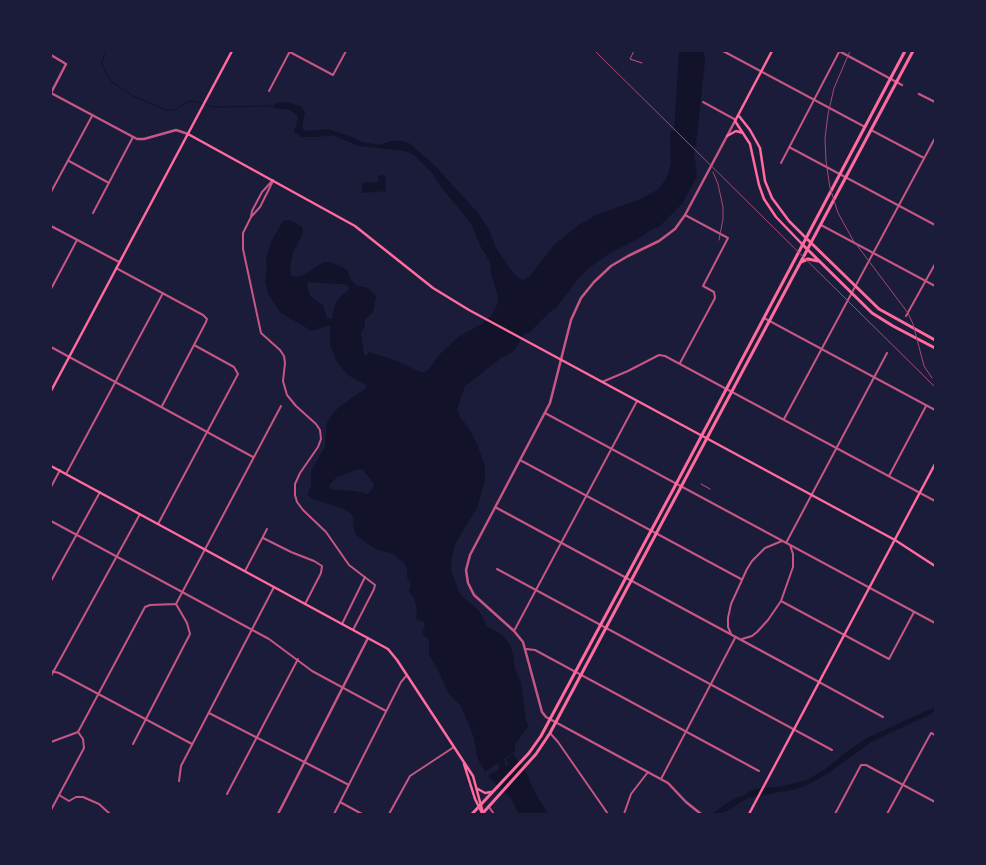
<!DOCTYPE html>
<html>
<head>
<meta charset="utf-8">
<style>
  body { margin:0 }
  #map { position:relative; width:986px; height:865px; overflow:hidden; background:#1b1b3a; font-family:"Fira Sans Condensed",sans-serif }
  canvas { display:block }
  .frame { position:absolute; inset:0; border:52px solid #1b1b3a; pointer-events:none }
</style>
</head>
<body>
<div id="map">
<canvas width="986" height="865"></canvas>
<div class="frame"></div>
</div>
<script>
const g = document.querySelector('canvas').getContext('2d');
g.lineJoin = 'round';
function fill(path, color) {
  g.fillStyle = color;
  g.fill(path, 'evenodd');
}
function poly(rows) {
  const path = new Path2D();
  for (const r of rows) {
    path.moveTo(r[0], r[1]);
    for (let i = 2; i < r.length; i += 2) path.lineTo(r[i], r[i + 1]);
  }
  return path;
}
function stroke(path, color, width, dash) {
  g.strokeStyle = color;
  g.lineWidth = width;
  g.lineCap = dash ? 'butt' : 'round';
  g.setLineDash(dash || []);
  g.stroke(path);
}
fill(poly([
  [679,51,704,51,705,61,696,144,694,152,697,176,682,204,659,227,654,228,641,237,607,255,589,268,579,278,556,308,550,312,529,333,525,333,513,352,501,358,465,386,457,410,460,417,468,427,477,444,485,466,485,480,477,508,455,544,452,557,451,571,460,594,479,611,487,626,502,635,510,645,513,655,515,669,521,682,526,722,529,725,515,745,515,751,485,772,477,757,474,738,468,722,460,705,449,694,437,668,429,655,429,640,422,634,425,625,423,621,420,621,416,618,417,609,414,598,409,591,411,584,407,577,407,568,405,564,392,553,377,550,356,535,353,524,354,518,350,513,342,508,312,499,307,494,311,487,311,471,325,447,327,423,331,416,339,407,365,389,366,385,348,375,337,362,330,345,330,326,327,326,312,331,281,313,268,294,265,282,267,267,266,259,271,242,283,221,288,220,292,221,302,227,303,233,293,253,290,268,291,275,294,277,304,275,324,262,329,262,342,267,348,271,350,279,357,286,368,288,376,296,373,312,365,320,365,325,361,333,364,355,367,355,369,352,392,359,423,373,429,369,440,354,458,337,482,324,492,315,497,305,498,297,491,273,490,262,481,247,472,226,466,217,441,187,432,173,413,154,405,151,358,146,333,135,317,137,302,137,294,132,298,119,297,115,290,110,274,108,274,104,285,102,300,106,305,112,302,127,304,130,310,131,328,129,352,137,361,142,380,145,391,141,402,141,409,143,435,166,478,213,489,230,496,248,511,270,518,278,523,280,529,277,555,244,579,225,594,216,643,198,657,190,664,182,668,175,671,163,670,132,674,131],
  [310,282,319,283,344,284,349,287,348,291,341,296,335,304,332,319,327,318,323,306,310,296,307,285,307,283],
  [358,469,363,470,373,482,374,486,368,494,355,491,334,490,330,488,329,485,337,477],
  [385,175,386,191,362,193,362,183,378,182,378,176],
  [935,707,935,712,871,742,830,772,811,783,796,789,748,798,721,814,712,814,727,803,735,798,744,796,750,791,756,789,783,786,807,780,824,770,853,747,869,737],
  [513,754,526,772,534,791,548,814,519,814,510,797,488,776,509,764,506,759]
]), '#12122b');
stroke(poly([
  [105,51,102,63,106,74,112,82,133,96,166,110,174,110,188,102,194,101,213,107,273,106]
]), '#12122b', 1);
stroke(poly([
  [501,753,502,768,507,774]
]), '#12122b', 6);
stroke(poly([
  [634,51,630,59,642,63],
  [701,484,710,489]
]), '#c65784', 1);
stroke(poly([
  [288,51,333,75,346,51],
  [723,51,865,127],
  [269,91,290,51],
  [703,102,736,120],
  [871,130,924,158],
  [789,147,935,225],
  [69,161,109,183],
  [781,163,839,52],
  [273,180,262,192,252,211,251,217,243,233,243,249,261,333,280,350,284,356,285,363,283,381,287,395,296,406,316,424,320,430,321,439,318,447,300,473,295,484,295,495,297,502,303,510,326,532,349,565,375,585,374,589,353,630],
  [51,192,92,116],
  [93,213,133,137],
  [251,217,260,207,273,181],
  [821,225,935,286],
  [116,268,203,315,207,319,206,322,162,406],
  [51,289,77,240],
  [906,316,935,264],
  [764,318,935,410],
  [51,347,253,457],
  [680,363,715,298,714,292,703,286,728,238,685,215],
  [602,382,628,371,659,355,665,356,935,501],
  [545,413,935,623],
  [784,419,935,138],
  [520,460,741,579],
  [66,474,163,293],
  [889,476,926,406],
  [51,487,60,470],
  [51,521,269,639,312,671,386,711],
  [158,524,238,374,234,367,194,345],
  [263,538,291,552,314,561,322,566,321,573,305,604],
  [786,543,887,353],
  [497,569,832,750],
  [245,571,267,529],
  [51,581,100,492],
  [781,601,889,659,914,612],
  [176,604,281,406],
  [342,624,365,577],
  [514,631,637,401],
  [731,634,728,627,728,618,731,604,747,569,752,561,765,548,782,541],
  [742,639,752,636,757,632,768,620,781,601,793,567,793,554,790,545],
  [526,649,535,650,759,771],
  [51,671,59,673,192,744],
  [51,676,140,514],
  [819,682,883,717],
  [209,713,349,785],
  [78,732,145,607,150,605,176,604],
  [550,733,558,742,608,814],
  [51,742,78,732],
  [133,744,190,634,187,623,176,604],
  [661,779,735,638],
  [179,781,181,766,274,587],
  [227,794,298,659],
  [59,795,69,801,76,797,83,797,99,804,110,814],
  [340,802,362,814],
  [489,807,494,814],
  [51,810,84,748,83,739,78,732],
  [334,814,401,682,407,675],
  [389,814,410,776,454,747],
  [624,814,631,794,648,772],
  [835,814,861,765,866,765,935,802],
  [887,814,931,733,935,735]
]), '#c65784', 2);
stroke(poly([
  [839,51,902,85],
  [51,55,66,64,51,93],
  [51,93,137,139,144,139,176,130,188,134],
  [919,94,935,102],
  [51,226,119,262],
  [495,507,819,682],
  [278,814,368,638],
  [701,814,686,802,668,783,546,717,542,712,523,642,514,631,474,595,468,583,466,570,470,555,550,403,571,320,581,298,594,282,611,266,628,256,659,241,675,229,685,215,735,121]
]), '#c65784', 2.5);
stroke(poly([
  [772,51,735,121,750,144,759,185,764,199,776,217,802,244],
  [739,116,750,130,760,148,765,181,772,198,789,221,806,238],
  [188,134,355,226,433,288,469,310,895,540,935,566],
  [727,136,736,131,743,133],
  [51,391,232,51],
  [51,466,388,649,397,660,473,776,483,813],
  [464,764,475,799,482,813],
  [478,789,485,793,491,792],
  [749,814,935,464]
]), '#ff6b9d', 2.5);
stroke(poly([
  [806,238,879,309,935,340],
  [802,244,872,313,893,326,935,348],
  [801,262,808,259,818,261],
  [472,814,529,753,541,736,674,488,905,51],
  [482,814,536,754,550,733,913,51]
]), '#ff6b9d', 3);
stroke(poly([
  [595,51,935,387],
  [850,51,834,88,828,114,825,138,826,161,830,188,838,213,853,240,908,313,913,324,924,366,932,378],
  [713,172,718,184,723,207,723,219,719,240]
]), '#a44b75', 1);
</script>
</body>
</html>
